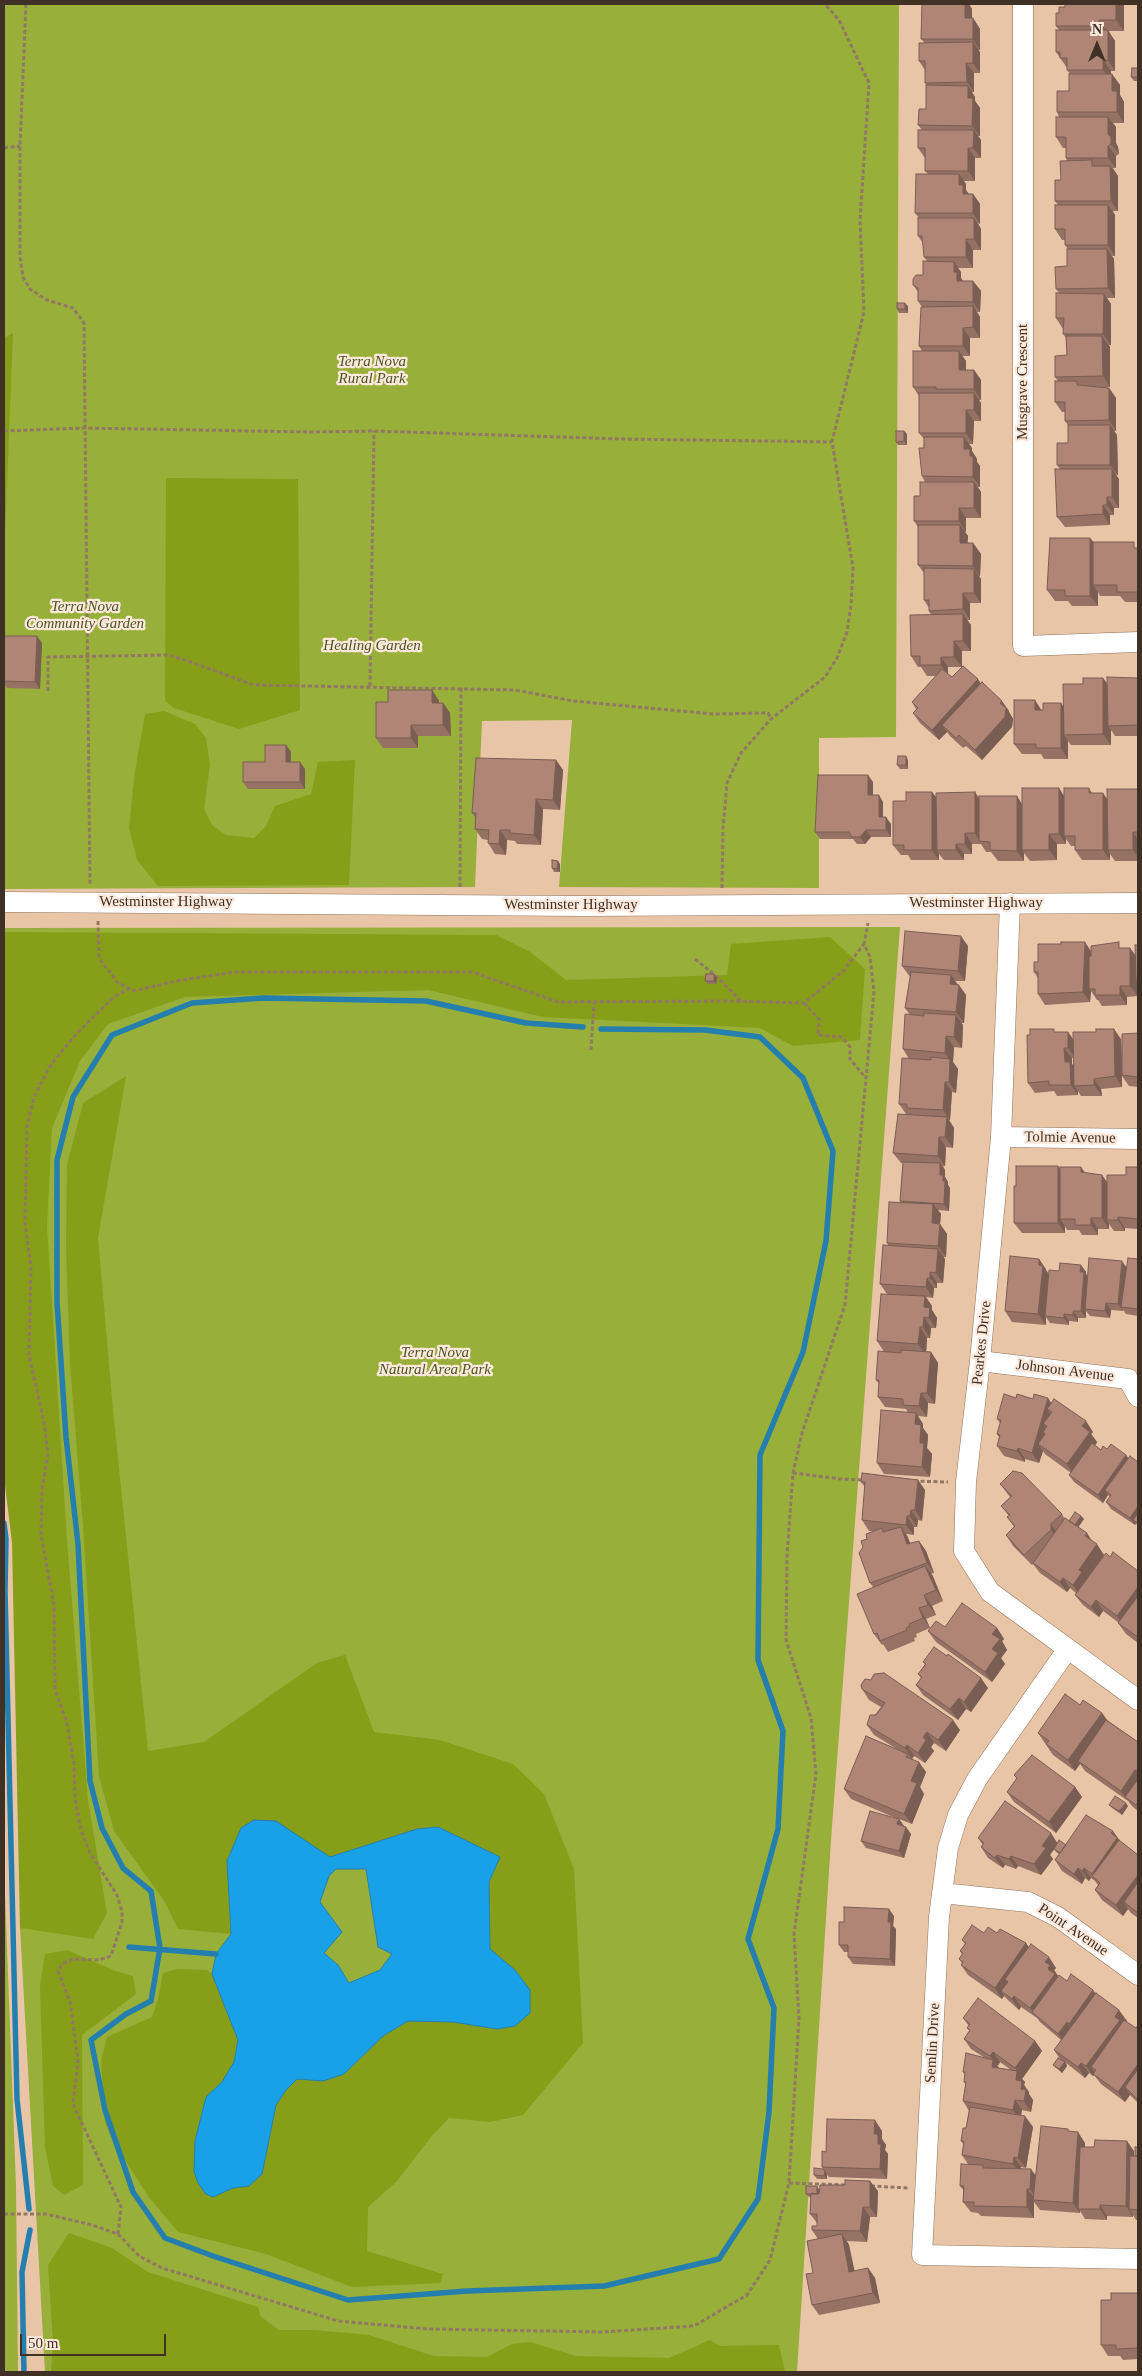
<!DOCTYPE html>
<html>
<head>
<meta charset="utf-8">
<style>
  body { margin:0 }
  #map { position:relative; width:1142px; height:2376px; overflow:hidden; background:#e9c5a8; font-family:Georgia,serif }
  canvas { display:block }
  .frame { position:absolute; inset:0; border:5px solid #3f3125; pointer-events:none }
  .north { position:absolute; left:1072px; top:20px; width:50px; height:50px; -webkit-text-stroke:4px #fce9db; paint-order:stroke; rotate:0deg; font-size:14px; font-weight:700; line-height:20px; text-align:center; color:#3f3125 }
  .north::after { content:''; display:block; margin:auto; width:18px; height:22px; background:#3f3125; clip-path:polygon(50% 0,100% 100%,50% 72%,0 100%) }
  .scale { position:absolute; left:20px; top:2334px; width:146px; height:22px; box-sizing:border-box; border:2px solid #3f3125; border-top:0; padding-left:6px; font-size:15px; line-height:18px; white-space:nowrap; color:#3f3125; -webkit-text-stroke:4px #fce9db; paint-order:stroke }
</style>
</head>
<body>
<div id="map">
<canvas width="1142" height="2376"></canvas>
<div class="frame"></div>
<div class="north">N</div>
<div class="scale">50 m</div>
</div>
<script>
const g = document.querySelector('canvas').getContext('2d');
g.lineJoin = 'round';
function fill(path, color) {
  g.fillStyle = color;
  g.fill(path, 'evenodd');
}
function poly(rows) {
  const path = new Path2D();
  for (const r of rows) {
    path.moveTo(r[0], r[1]);
    for (let i = 2; i < r.length; i += 2) path.lineTo(r[i], r[i + 1]);
  }
  return path;
}
function stroke(path, color, width, dash) {
  g.strokeStyle = color;
  g.lineWidth = width;
  g.lineCap = dash ? 'butt' : 'round';
  g.setLineDash(dash || []);
  g.stroke(path);
}
function write(font, color, halo, rows, align = 'center') {
  g.font = font + ' Georgia,serif';
  g.lineWidth = 4.5;
  g.setLineDash([]);
  g.textBaseline = 'middle';
  g.strokeStyle = halo;
  g.fillStyle = color;
  for (const [text, x, y, turn = 0] of rows) {
    g.save();
    g.translate(x, y);
    g.rotate((+turn || 0) * Math.PI / 180);
    g.textAlign = isNaN(turn) ? turn : align;
    if (halo) g.strokeText(text, 0, 0);
    g.fillText(text, 0, 0);
    g.restore();
  }
}
fill(poly([
  [4,4,899,4,896,737,819,738,819,888,559,887,572,720,482,721,475,887,4,889],
  [900,927,831,1840,797,2372,45,2372,20,1928,29,1593,4,1418,4,928],
  [4,1868,16,2186,18,2372,4,2372]
]), '#98af3a');
fill(poly([
  [13,333,4,559,4,338],
  [166,478,298,479,300,710,239,729,174,708,165,701],
  [164,711,195,724,206,738,210,765,204,809,212,825,226,835,254,838,266,826,275,806,311,794,318,762,355,760,349,885,158,886,137,860,129,828,135,771,145,714],
  [4,932,496,935,530,952,566,980,727,975,731,944,830,937,865,969,860,1040,793,1046,760,1028,543,1017,428,990,185,997,108,1024,80,1061,52,1128,47,1226,67,1540,88,1800,107,1913,93,1939,20,1928,12,1543,4,1477],
  [126,1076,98,1238,113,1410,148,1751,204,1742,317,1663,345,1655,374,1732,440,1740,513,1764,544,1794,574,1869,583,2043,523,2115,490,2122,449,2118,431,2137,397,2181,368,2207,367,2251,443,2274,440,2283,352,2287,266,2254,178,2232,148,2196,111,2138,105,2122,101,2061,107,2037,152,2017,158,1999,163,1973,177,1969,207,1970,212,1974,238,2040,234,2062,222,2082,206,2097,198,2183,206,2194,213,2197,233,2188,249,2186,262,2174,276,2105,286,2090,297,2079,323,2081,344,2074,383,2036,408,2021,453,2022,497,2029,530,1990,515,1970,490,1949,489,1882,417,1829,329,1857,276,1821,241,1828,236,1841,228,1891,231,1934,178,1929,165,1902,114,1831,99,1776,83,1526,70,1363,66,1247,67,1165,83,1103],
  [67,1950,116,1971,133,1976,136,1994,82,2035,83,2185,64,2195,53,2186,45,2147,40,1986,45,1954],
  [69,2233,112,2248,148,2272,258,2307,260,2316,279,2330,315,2330,369,2335,434,2356,487,2357,512,2344,530,2342,576,2356,669,2358,710,2340,720,2346,779,2345,785,2372,51,2372,53,2342,48,2265]
]), '#879e19');
const water = poly([
  [254,1820,276,1821,330,1857,417,1829,438,1827,500,1857,489,1882,490,1949,515,1970,530,1990,530,2013,515,2026,497,2029,453,2022,408,2021,383,2036,344,2074,323,2081,297,2079,286,2090,276,2105,262,2174,249,2186,233,2188,213,2197,206,2194,198,2183,194,2171,195,2141,206,2097,222,2082,234,2062,238,2040,212,1974,216,1954,231,1934,227,1861,241,1828,254,1820],
  [336,1869,366,1869,378,1947,392,1954,380,1970,349,1983,338,1965,324,1953,342,1932,320,1902,329,1876,336,1869]
]);
fill(water, '#19a1e8');
stroke(water, '#247fae', 1);
stroke(poly([
  [583,1027,526,1023,426,1001,263,998,192,1003,112,1035,73,1097,57,1160,57,1302,66,1437,78,1544,90,1781,102,1828,123,1868,151,1891,160,1948,151,2001,126,2014,91,2040,105,2110,133,2192,165,2238,213,2256,348,2300,467,2291,604,2286,719,2259,758,2199,769,2112,774,2008,748,1939,778,1829,783,1731,758,1660,760,1455,803,1352,826,1241,833,1151,803,1078,760,1037,705,1030,601,1029],
  [4,1523,6,1539,5,1591,17,2099,29,2209],
  [129,1947,216,1954],
  [24,2372,22,2272,30,2230]
]), '#247fae', 5.5);
const minor = poly([
  [1023,4,1023,646,1138,642],
  [4,902,583,906,1138,903],
  [1010,903,1001,1137,980,1361,966,1482,964,1551,990,1592,1138,1700],
  [1001,1137,1138,1139],
  [980,1361,1128,1379,1138,1397],
  [1067,1650,977,1779,958,1815,948,1848,939,1917,922,2255,1138,2259],
  [942,1893,1028,1902,1058,1917,1138,1975]
]);
stroke(minor, '#917157', 21);
stroke(poly([
  [26,4,20,146,20,257,23,277,30,289,47,300,73,308,84,323,90,884],
  [4,148,20,146],
  [4,431,84,428,312,432,374,431,621,439,832,442],
  [370,686,374,431],
  [48,691,48,657,167,655,182,659,254,685,515,690,573,701,713,714,768,713,771,719],
  [460,887,461,688],
  [722,888,723,828,727,783,741,753,771,719,825,677,837,658,847,632,851,605,853,568,832,442,864,312,860,221,869,83,839,20,825,4],
  [98,921,99,958,117,982,134,991,176,981,235,972,472,972,558,1002,726,1001,804,1003,844,970,864,944],
  [695,959,715,975,741,1001],
  [804,1003,819,1019,818,1035,842,1037,850,1047,850,1059,864,1076],
  [591,1050,594,1002],
  [793,1473,841,1479,865,1480],
  [914,1481,948,1482],
  [789,2183,848,2185],
  [871,2186,908,2188],
  [4,2214,46,2214,92,2225,118,2234,139,2256,162,2268,338,2321,428,2329,602,2332,694,2326,747,2295,770,2260,789,2183,799,2018,794,1934,816,1774,811,1718,786,1640,787,1555,793,1473,802,1433,845,1305,874,991,870,957,864,944,868,923],
  [118,2234,121,2207,73,2104,78,2060,70,2002,58,1971,62,1964,73,1959,99,1960,111,1956,122,1922,122,1911,117,1895,90,1853,81,1830,75,1798,74,1764,67,1723,55,1690,54,1605,41,1535,42,1489,48,1454,44,1422,29,1355,31,1267,25,1224,27,1127,34,1097,52,1063,79,1031,114,997,128,989]
]), '#917864', 3, [4, 2.5]);
stroke(minor, '#fff', 20);
fill(poly([
  [922,4,977,4,969,4,972,9,972,18,973,18,980,29,980,50,978,50,980,52,980,73,974,73,974,92,972,92,975,97,975,101,980,108,980,136,978,136,981,140,981,158,975,158,975,181,964,181,966,184,966,190,969,194,973,194,980,204,980,224,978,223,981,229,981,250,973,250,973,268,958,268,961,272,961,278,963,281,973,281,981,291,980,312,977,312,980,317,980,338,970,338,970,356,962,356,966,361,966,370,974,370,981,380,981,400,979,400,981,403,981,421,974,421,973,444,969,444,972,448,972,451,977,459,977,462,980,466,980,487,978,487,981,492,981,518,966,518,966,532,965,532,968,536,967,543,973,543,981,554,980,576,979,576,981,579,981,603,970,603,970,620,967,620,971,625,971,651,962,651,962,667,948,667,948,674,952,677,981,683,1009,711,1009,712,1013,719,1012,727,982,760,966,746,963,748,950,736,947,732,939,740,920,723,913,713,916,709,912,702,936,676,927,676,921,667,918,667,911,656,931,615,929,611,929,608,924,600,924,573,918,565,918,527,914,521,920,496,925,482,922,476,924,439,919,433,919,396,913,387,922,351,919,346,922,307,918,301,918,292,913,285,923,275,927,261,924,257,923,243,918,236,919,218,915,213,928,174,925,171,925,158,918,148,922,130,918,125,926,109,928,86,925,83,925,70,919,61,924,42,921,39],
  [1124,4,1124,31,1108,31,1115,41,1115,71,1111,71,1111,74,1112,74,1120,85,1120,95,1124,102,1124,123,1113,123,1116,127,1116,143,1118,147,1119,154,1116,156,1116,168,1113,168,1118,176,1118,211,1113,211,1115,215,1115,256,1112,256,1114,259,1115,298,1107,298,1111,304,1111,345,1109,345,1110,347,1110,387,1102,387,1109,388,1116,398,1116,431,1114,431,1117,435,1118,475,1116,475,1119,479,1119,508,1114,508,1114,515,1110,515,1110,525,1065,527,1057,517,1060,469,1057,465,1068,443,1068,425,1065,421,1065,412,1062,412,1055,402,1058,381,1055,377,1067,355,1066,338,1063,334,1063,329,1056,318,1059,293,1056,289,1067,266,1068,249,1065,245,1065,240,1062,240,1055,229,1058,205,1055,201,1061,180,1067,161,1066,158,1066,148,1063,148,1056,137,1059,117,1057,112,1069,91,1070,74,1067,70,1067,68,1056,52,1059,30,1056,26,1059,13,1065,7],
  [1138,68,1138,81,1134,81,1131,77],
  [908,306,908,313,899,313,897,309],
  [904,431,907,434,907,445,898,445,896,442],
  [1090,538,1093,542,1138,548,1138,602,1125,602,1120,596,1100,596,1098,592,1098,606,1072,606,1068,601,1055,601,1047,590],
  [42,643,40,689,7,688,4,683,4,681],
  [1138,678,1138,736,1115,736,1111,730,1111,745,1071,745,1068,741,1068,759,1044,759,1041,754,1022,754,1014,744,1041,710,1043,710,1061,703,1063,707,1107,684],
  [432,690,439,701,439,703,443,703,450,713,451,736,418,736,418,748,383,748,376,738,388,702],
  [286,745,291,752,291,762,305,769,305,789,248,789,243,782,265,762],
  [556,760,563,770,560,810,543,809,541,845,517,844,515,841,507,840,506,855,495,854,488,843,488,840,482,839,475,829,475,817,472,813],
  [908,760,908,769,900,769,897,765],
  [873,782,873,795,883,802,883,817,891,824,891,837,871,837,865,844,857,844,853,839,820,839,815,832],
  [1089,788,1092,793,1107,800,1138,789,1138,861,1115,861,1110,854,1110,860,1082,860,1075,850,1075,846,1071,846,1066,839,1066,844,1057,844,1057,860,1030,861,1024,853,1024,861,998,861,991,852,986,852,981,844,972,844,972,854,964,854,964,860,944,860,939,854,939,860,911,860,908,855,901,855,893,845,906,801,936,797,979,798,1022,804,1064,795],
  [560,864,560,872,554,872,552,868],
  [1138,945,1138,996,1127,997,1127,1005,1102,1006,1098,1000,1097,1000,1091,991,1090,1002,1045,1005,1038,994,1038,978,1034,972,1038,962,1091,951,1123,948,1130,948,1136,956],
  [968,946,965,981,955,981,966,995,964,1023,961,1023,963,1025,962,1048,954,1047,953,1062,958,1069,956,1093,952,1092,950,1120,949,1120,954,1128,953,1148,946,1147,945,1166,943,1166,945,1170,945,1177,948,1182,948,1185,950,1188,949,1211,938,1210,941,1214,940,1224,947,1234,946,1257,943,1257,945,1259,943,1283,937,1283,937,1288,934,1288,933,1298,926,1297,932,1306,932,1310,937,1318,936,1328,931,1328,930,1338,927,1338,926,1352,931,1352,938,1363,935,1404,928,1403,927,1417,918,1416,923,1424,923,1428,928,1435,927,1448,932,1454,930,1477,884,1474,877,1463,908,1413,906,1409,885,1407,878,1397,879,1384,876,1380,901,1353,884,1352,877,1341,887,1294,880,1284,889,1246,887,1243,901,1203,900,1201,903,1163,901,1163,893,1153,906,1114,899,1104,909,1059,903,1049,910,1015,905,1008,910,977,902,966],
  [717,978,716,984,708,984,705,981],
  [1056,1032,1068,1032,1073,1039,1121,1039,1122,1057,1138,1033,1138,1087,1129,1086,1122,1076,1122,1087,1101,1089,1102,1096,1081,1096,1078,1091,1078,1095,1057,1096,1054,1091,1035,1093,1028,1083],
  [1072,1058,1073,1058,1074,1066,1072,1064],
  [1138,1167,1138,1229,1125,1228,1125,1231,1114,1231,1109,1224,1109,1229,1098,1229,1098,1235,1082,1235,1079,1230,1067,1230,1065,1226,1065,1233,1022,1233,1014,1223,1016,1186,1060,1169,1102,1175,1107,1182,1126,1175],
  [1039,1259,1046,1269,1046,1271,1049,1275,1059,1271,1081,1265,1086,1272,1086,1274,1087,1276,1126,1267,1138,1259,1138,1316,1126,1314,1123,1310,1123,1311,1111,1310,1110,1318,1090,1316,1086,1311,1086,1318,1078,1318,1078,1322,1069,1321,1069,1325,1050,1323,1046,1317,1046,1325,1012,1322,1005,1311],
  [1051,1403,1093,1432,1091,1434,1097,1442,1095,1446,1101,1450,1107,1449,1126,1455,1128,1458,1138,1462,1138,1527,1136,1523,1135,1525,1111,1509,1106,1502,1110,1497,1108,1495,1103,1503,1074,1482,1069,1475,1071,1473,1045,1454,1043,1451,1039,1463,1025,1459,1025,1462,1004,1456,997,1446,999,1437,997,1434,1000,1423,997,1419],
  [918,1480,925,1490,922,1521,918,1520,917,1527,914,1527,914,1535,906,1534,910,1543,919,1541,926,1551,934,1573,931,1574,943,1601,932,1606,936,1615,926,1619,930,1628,916,1634,917,1637,914,1638,915,1641,888,1652,883,1644,882,1645,874,1634,873,1587,870,1583,863,1547,873,1531,869,1531,862,1520,865,1487,861,1482],
  [1000,1484,1062,1514,1064,1518,1069,1521,1081,1516,1084,1519,1078,1527,1092,1541,1104,1555,1089,1576,1110,1557,1138,1571,1138,1643,1126,1634,1118,1623,1119,1623,1103,1611,1099,1617,1083,1605,1075,1595,1076,1593,1070,1588,1067,1592,1040,1573,1033,1564,1032,1565,1013,1546,1006,1535,1014,1527,1007,1517,1009,1516,1001,1506,1010,1497],
  [945,1627,997,1628,1004,1639,1002,1641,1007,1650,1001,1658,1005,1664,992,1682,936,1642,928,1631],
  [923,1662,988,1688,971,1712,966,1709,958,1720,923,1695,916,1685,921,1678,918,1674,925,1664],
  [862,1689,960,1730,946,1751,934,1743,931,1747,934,1751,925,1763,914,1756,912,1759,911,1758,926,1772,920,1787,924,1794,912,1824,899,1819,904,1826,911,1834,904,1858,866,1848,861,1841,898,1819,851,1799,844,1789,897,1749,874,1735,867,1725,881,1707,869,1700],
  [1080,1705,1102,1713,1107,1720,1138,1742,1138,1811,1133,1807,1128,1801,1085,1771,1080,1764,1075,1771,1053,1755,1038,1733],
  [1014,1775,1075,1787,1082,1797,1056,1833,1014,1802,1007,1792,1017,1779],
  [1109,1805,1128,1806,1122,1815,1112,1808],
  [978,1838,1058,1843,1066,1845,1120,1841,1138,1855,1138,1918,1131,1913,1128,1909,1123,1916,1102,1900,1095,1890,1098,1885,1095,1881,1091,1878,1089,1881,1085,1878,1082,1884,1062,1871,1055,1860,1059,1854,1056,1852,1054,1849,1050,1855,1053,1859,1041,1875,1018,1866,1016,1869,1005,1865,1003,1868,988,1858,981,1847,983,1845],
  [894,1916,893,1926,896,1929,895,1966,853,1964,848,1957,848,1952,844,1952,839,1945,844,1922],
  [984,1933,997,1933,1026,1943,1028,1947,1056,1968,1054,1970,1058,1976,1057,1977,1067,1981,1095,1993,1127,2021,1126,2022,1136,2028,1138,2025,1138,2103,1130,2095,1125,2102,1101,2084,1094,2075,1093,2076,1089,2073,1085,2078,1066,2063,1067,2066,1062,2073,1056,2068,1053,2065,1060,2059,1054,2050,1061,2040,1040,2022,1037,2018,1021,2007,1019,2010,1009,2001,1004,1996,1002,1999,968,1975,961,1965,962,1963,959,1959,962,1954,960,1951,965,1944,962,1940],
  [963,2018,1035,2041,1042,2051,1022,2079,1025,2082,1024,2085,1029,2092,1029,2094,1033,2100,1031,2112,1022,2110,1021,2116,1033,2127,1026,2168,1021,2167,1021,2168,1035,2175,1070,2131,1085,2143,1085,2147,1134,2151,1134,2156,1135,2156,1138,2147,1138,2220,1136,2220,1133,2215,1133,2217,1107,2216,1107,2220,1085,2219,1080,2211,1080,2213,1040,2210,1034,2202,1034,2218,981,2216,978,2213,971,2212,963,2202,964,2191,960,2186,968,2164,962,2155,964,2145,961,2141,966,2128,969,2111,963,2101,966,2085,964,2082,965,2074,963,2072,985,2058,971,2049,964,2039,970,2031,967,2028,969,2026],
  [1000,2062,1011,2070,999,2068,997,2066],
  [882,2131,882,2139,886,2145,885,2150,888,2154,887,2179,829,2177,827,2175,827,2179,817,2179,814,2175,823,2169,822,2167],
  [817,2186,819,2190,878,2191,877,2217,870,2217,867,2242,847,2241,849,2245,854,2271,868,2268,875,2278,880,2303,819,2315,812,2305,813,2273,818,2239,812,2230,817,2226,817,2223,810,2214,811,2197,809,2197,806,2194],
  [1138,2293,1138,2359,1123,2360,1120,2356,1108,2356,1101,2345,1111,2300]
]), '#967265');
fill(poly([
  [965,4,969,4,972,9,972,29,965,18],
  [1116,4,1124,4,1124,31,1116,20],
  [973,18,980,29,980,50,973,39],
  [1099,20,1106,31,1106,36,1099,26],
  [1108,30,1115,41,1115,71,1108,60],
  [973,42,980,52,980,73,973,63],
  [1103,60,1111,71,1111,80,1103,70],
  [966,63,974,73,974,92,967,82],
  [1112,74,1120,85,1120,95,1124,102,1124,123,1117,112,1112,91],
  [968,86,975,97,975,101,980,108,980,136,972,126,968,98],
  [1108,117,1116,127,1116,143,1118,147,1119,154,1111,144,1108,134],
  [974,130,981,140,981,158,973,148],
  [1108,146,1116,156,1116,168,1108,158],
  [968,148,975,158,975,181,968,171],
  [1110,166,1118,176,1118,211,1111,201],
  [959,174,966,184,966,190,970,196,963,194,959,185],
  [973,194,980,204,980,224,973,213],
  [1108,205,1115,215,1115,256,1108,245],
  [974,218,981,229,981,250,974,239],
  [966,239,973,250,973,268,966,257],
  [1107,249,1114,259,1115,298,1108,288],
  [954,262,961,272,961,278,964,283,957,281,954,272],
  [973,281,981,291,980,312,973,302],
  [1104,294,1111,304,1111,345,1103,334],
  [905,303,908,306,908,313,905,309],
  [973,306,980,317,980,338,973,327],
  [963,328,970,338,970,356,963,346],
  [1102,336,1110,347,1110,387,1103,376],
  [959,351,966,361,966,380,959,370],
  [974,370,981,380,981,400,974,389],
  [1109,388,1116,398,1116,431,1109,420],
  [974,393,981,403,981,421,974,410],
  [966,410,974,421,973,444,966,433],
  [1110,425,1117,435,1118,475,1110,465],
  [904,431,907,434,907,445,904,441],
  [964,437,972,448,972,451,977,459,977,462,980,466,980,487,973,477,964,449],
  [1112,469,1119,479,1119,508,1112,497],
  [974,482,981,492,981,518,974,508],
  [1107,497,1114,508,1114,515,1107,505],
  [1103,505,1110,515,1110,525,1103,514],
  [959,508,966,518,966,532,959,521],
  [960,525,968,536,967,554,960,543],
  [1090,538,1098,548,1093,585,1098,592,1098,606,1090,596],
  [973,543,981,554,980,576,973,566],
  [974,569,981,579,981,603,974,593],
  [963,593,970,603,970,620,963,609],
  [963,614,971,625,971,651,963,641],
  [37,636,42,643,40,689,35,682],
  [954,641,962,651,962,667,954,657],
  [941,657,948,667,948,676,941,665],
  [1103,678,1111,688,1108,726,1111,730,1111,745,1103,734],
  [978,679,985,690,942,725,947,732,939,740,932,730],
  [432,690,439,701,439,713,432,703],
  [1035,700,1042,711,1035,710],
  [1002,701,1009,711,1009,712,1013,719,1012,727,982,760,975,750],
  [443,703,450,713,451,736,443,725],
  [1061,703,1068,713,1064,735,1068,741,1068,759,1061,748],
  [411,725,418,736,418,748,411,738],
  [286,745,291,752,290,769,286,762],
  [906,756,908,760,908,769,906,765],
  [556,760,563,770,560,810,553,800],
  [300,762,305,769,305,789,300,782],
  [868,775,873,782,873,802,868,795],
  [1059,788,1066,799,1064,836,1066,839,1066,844,1059,834],
  [932,792,940,802,937,850,939,854,939,860,932,850],
  [975,792,982,803,980,841,975,833],
  [1103,793,1110,803,1108,850,1110,854,1110,860,1103,850],
  [879,795,883,802,883,824,879,817],
  [1017,796,1024,807,1022,850,1024,853,1024,861,1017,851],
  [536,799,543,809,541,845,534,835],
  [886,817,891,824,891,837,886,830],
  [500,830,507,840,506,855,499,844],
  [866,830,871,837,865,844,860,837],
  [1133,832,1138,840,1138,857,1133,850],
  [965,833,972,844,972,854,965,844],
  [1049,834,1057,844,1057,860,1049,850],
  [956,844,964,854,964,860,956,850],
  [558,861,560,864,560,872,557,869],
  [961,936,968,946,965,981,958,971],
  [1085,942,1092,953,1089,989,1091,991,1090,1002,1083,992],
  [1130,948,1137,958,1136,980,1137,982,1138,996,1130,986],
  [714,974,717,978,716,984,714,981],
  [951,975,958,985,950,984],
  [959,985,966,995,964,1023,956,1012],
  [1120,986,1127,997,1127,1005,1120,995],
  [956,1015,963,1025,962,1048,954,1037],
  [1114,1029,1121,1039,1122,1087,1115,1076],
  [1068,1032,1075,1042,1075,1058,1068,1048],
  [946,1036,954,1047,953,1062,958,1069,956,1093,949,1082,950,1060,945,1053],
  [1064,1048,1072,1058,1072,1064,1077,1072,1074,1086,1078,1091,1078,1095,1071,1085,1065,1062],
  [1094,1079,1101,1089,1102,1096,1094,1085],
  [945,1082,952,1092,950,1120,943,1110],
  [947,1117,954,1128,953,1148,945,1137],
  [939,1137,946,1147,945,1166,938,1156],
  [940,1163,945,1170,945,1177,948,1182,948,1185,950,1188,949,1211,944,1204,940,1175],
  [1058,1166,1065,1176,1060,1219,1065,1226,1065,1233,1058,1223],
  [1081,1167,1088,1177,1081,1172],
  [1102,1175,1109,1186,1107,1220,1109,1224,1109,1229,1102,1218],
  [933,1204,941,1214,940,1224,947,1234,946,1257,938,1246,932,1223],
  [1118,1217,1125,1228,1125,1231,1118,1220],
  [1091,1218,1098,1229,1098,1235,1091,1225],
  [938,1249,945,1259,943,1283,936,1273],
  [1039,1259,1050,1276,1045,1316,1046,1317,1046,1325,1038,1314],
  [1122,1261,1127,1268,1121,1307,1123,1311,1118,1304],
  [1081,1265,1086,1272,1086,1274,1089,1279,1085,1309,1086,1311,1086,1318,1081,1311],
  [930,1272,937,1283,937,1288,930,1278],
  [927,1278,934,1288,933,1298,926,1287],
  [925,1296,932,1306,932,1310,937,1318,936,1328,929,1318,924,1307],
  [1106,1303,1111,1310,1110,1318,1105,1311],
  [1073,1311,1078,1318,1078,1322,1073,1315],
  [1064,1314,1069,1321,1069,1325,1064,1318],
  [924,1317,931,1328,930,1338,923,1327],
  [920,1327,927,1338,926,1355,918,1344],
  [931,1352,938,1363,935,1404,927,1393],
  [921,1393,928,1403,927,1417,919,1406],
  [1048,1398,1055,1409,1052,1412,1047,1409,1052,1417,1047,1426,1043,1424,1048,1431,1043,1432,1047,1437,1038,1444,1043,1451,1039,1463,1032,1453],
  [916,1413,923,1424,923,1428,928,1435,927,1448,932,1454,930,1477,922,1467,920,1443,915,1424],
  [1086,1421,1093,1432,1091,1434,1097,1442,1074,1475,1067,1464,1082,1426],
  [1018,1448,1025,1459,1025,1462,1017,1451],
  [1126,1455,1131,1462,1105,1490,1108,1495,1103,1503,1098,1495],
  [918,1480,925,1490,922,1521,915,1510],
  [1138,1506,1138,1520,1133,1520,1136,1523,1135,1525,1130,1518],
  [911,1510,918,1520,917,1527,910,1516],
  [907,1516,914,1527,914,1535,906,1525],
  [1081,1516,1084,1519,1077,1529,1075,1525],
  [1051,1524,1058,1534,1058,1540,1051,1530],
  [901,1527,908,1537,914,1555,907,1544],
  [1087,1533,1094,1544,1085,1536],
  [919,1541,926,1551,934,1573,927,1563],
  [1097,1544,1104,1555,1087,1579,1080,1596,1073,1585,1079,1570],
  [925,1566,933,1576,943,1601,936,1590],
  [1063,1578,1070,1588,1067,1592,1060,1582],
  [1138,1587,1138,1607,1124,1627,1117,1616],
  [924,1595,932,1606,936,1615,928,1605],
  [1096,1600,1103,1611,1099,1617,1091,1607],
  [919,1608,926,1619,930,1628,923,1618],
  [997,1628,1004,1639,1002,1641,1007,1650,1001,1658,1005,1664,992,1682,985,1672,992,1649,992,1634],
  [981,1678,988,1688,971,1712,964,1702],
  [959,1698,966,1709,958,1720,950,1709],
  [1102,1713,1109,1723,1078,1761,1080,1764,1075,1771,1068,1760],
  [953,1720,960,1730,946,1751,938,1740],
  [927,1732,934,1743,931,1747,934,1751,925,1763,918,1753,923,1737],
  [907,1745,914,1756,912,1759,905,1748],
  [919,1762,926,1772,920,1787,924,1794,912,1824,904,1814,911,1781],
  [1135,1770,1138,1774,1138,1787,1125,1797,1121,1791],
  [1075,1787,1082,1797,1056,1833,1049,1822],
  [1126,1803,1128,1806,1122,1815,1119,1811],
  [899,1819,904,1826,897,1824],
  [906,1827,911,1834,904,1858,899,1851],
  [1113,1831,1120,1841,1096,1880,1092,1874],
  [1051,1833,1058,1844,1050,1855,1053,1859,1041,1875,1034,1864,1042,1846],
  [997,1855,1005,1865,1003,1868,995,1858],
  [1011,1856,1018,1866,1016,1869,1009,1859],
  [1078,1868,1085,1878,1082,1884,1074,1874],
  [1084,1868,1091,1878,1089,1881,1082,1871],
  [1138,1875,1138,1896,1124,1902,1128,1909,1123,1916,1116,1905],
  [889,1909,894,1916,893,1926,896,1929,895,1966,890,1959,888,1922],
  [1026,1943,1033,1954,1008,1982,1005,1979,1010,1987,1001,1991,1004,1996,1002,1999,995,1988],
  [1049,1957,1056,1968,1054,1970,1058,1976,1057,1977,1062,1984,1033,2012,1030,2008,1048,1969,1045,1962],
  [1093,1990,1101,2001,1076,2034,1069,2024],
  [1014,1996,1021,2007,1019,2010,1012,1999],
  [1119,2010,1127,2021,1096,2070,1091,2067,1096,2074,1093,2074,1094,2075,1093,2076,1086,2066,1115,2017],
  [1067,2022,1074,2033,1066,2044,1058,2034],
  [1035,2041,1042,2051,1022,2079,1025,2082,1024,2085,1029,2092,1029,2094,1033,2100,1031,2112,1024,2101,1016,2080,1017,2071,1015,2068],
  [993,2052,1000,2062,998,2066,990,2056],
  [993,2060,1001,2071,992,2067],
  [1065,2062,1067,2066,1062,2073,1059,2069],
  [1081,2063,1089,2073,1085,2078,1078,2067],
  [1138,2064,1138,2084,1125,2087,1130,2095,1125,2102,1118,2092],
  [1015,2100,1022,2110,1020,2120,1013,2110],
  [1025,2116,1033,2127,1026,2168,1018,2158],
  [875,2120,882,2131,882,2139,886,2145,885,2150,888,2154,887,2179,880,2169,878,2144,874,2134],
  [1078,2132,1085,2143,1080,2209,1078,2209,1080,2211,1080,2213,1073,2203],
  [1127,2141,1134,2151,1133,2209,1129,2209,1133,2215,1133,2217,1126,2206],
  [1014,2157,1021,2167,1020,2174,1013,2164],
  [1031,2169,1038,2179,1037,2199,1030,2189],
  [825,2171,827,2175,827,2179,824,2176],
  [870,2181,878,2191,877,2217,870,2207],
  [817,2186,819,2190,819,2198,817,2194],
  [1027,2189,1035,2199,1033,2200,1034,2202,1034,2218,1027,2207],
  [1100,2205,1107,2216,1107,2220,1100,2209],
  [863,2207,870,2217,867,2242,860,2231],
  [842,2234,849,2245,857,2282,849,2272],
  [868,2268,875,2278,880,2303,873,2293]
]), '#7a5d53');
const building = poly([
  [922,4,965,4,965,18,973,18,973,39,921,39,922,4],
  [1065,4,1116,4,1116,20,1099,20,1099,26,1056,26,1056,13,1059,13,1059,7,1065,7,1065,4],
  [1056,30,1108,30,1108,60,1103,60,1103,70,1067,70,1067,58,1060,58,1060,52,1056,52,1056,30],
  [973,42,973,63,966,63,967,82,925,83,925,61,919,61,919,43,973,42],
  [1132,68,1138,68,1138,77,1131,77,1132,68],
  [1069,74,1112,74,1112,91,1117,91,1117,112,1057,112,1057,91,1069,91,1069,74],
  [926,85,968,86,968,98,973,98,972,126,918,125,919,109,926,109,926,85],
  [1056,117,1108,117,1108,134,1111,137,1111,144,1108,146,1108,158,1066,158,1066,137,1056,137,1056,117],
  [918,130,974,130,973,148,968,148,968,171,925,171,925,148,918,148,918,130],
  [1092,160,1092,166,1110,166,1111,201,1055,201,1055,180,1061,180,1060,161,1092,160],
  [916,174,959,174,959,185,963,185,963,194,973,194,973,213,915,213,916,174],
  [1055,205,1108,205,1108,245,1065,245,1065,229,1055,229,1055,205],
  [918,218,974,218,974,239,966,239,966,257,924,257,922,236,918,236,918,218],
  [1067,249,1107,249,1108,288,1056,289,1055,267,1067,266,1067,249],
  [923,261,954,262,954,272,957,272,957,281,973,281,973,302,918,301,918,288,913,285,913,279,916,275,923,275,923,261],
  [1056,293,1104,294,1103,334,1063,334,1064,318,1056,318,1056,293],
  [897,303,905,303,905,309,897,309,897,303],
  [973,306,973,327,963,328,963,346,919,346,921,307,973,306],
  [1066,336,1102,336,1103,376,1055,377,1055,356,1067,355,1066,336],
  [913,351,959,351,959,370,974,370,974,389,936,389,936,387,913,387,913,351],
  [1055,381,1077,381,1077,385,1109,388,1109,420,1065,421,1065,402,1055,402,1055,381],
  [919,393,974,393,974,410,966,410,966,433,919,433,919,393],
  [1068,425,1110,425,1110,465,1057,465,1057,443,1068,443,1068,425],
  [896,431,904,431,904,441,896,442,896,431],
  [924,437,964,437,964,449,970,449,970,456,973,456,973,477,922,476,919,448,924,448,924,437],
  [1055,469,1112,469,1112,497,1107,497,1107,505,1103,505,1103,514,1057,517,1055,469],
  [920,482,974,482,974,508,959,508,959,521,914,521,914,496,920,496,920,482],
  [918,525,960,525,960,543,973,543,973,566,918,565,918,525],
  [1050,538,1090,538,1090,596,1065,596,1065,590,1047,590,1050,538],
  [1093,542,1134,542,1134,548,1138,548,1138,592,1117,592,1117,585,1093,585,1093,542],
  [924,568,974,569,974,593,963,593,963,609,929,611,929,600,924,600,924,568],
  [963,614,963,641,954,641,954,657,941,657,941,665,920,665,920,656,911,656,910,615,963,614],
  [4,636,37,636,35,682,4,681,4,636],
  [963,666,978,679,932,730,913,713,918,708,912,702,942,669,952,677,963,666],
  [1107,677,1138,678,1138,725,1108,726,1107,677],
  [1083,678,1103,678,1103,734,1064,735,1063,684,1083,684,1083,678],
  [982,682,1002,701,1000,703,1006,708,1005,717,975,750,959,735,956,738,942,725,982,682],
  [388,690,432,690,432,703,443,703,443,725,411,725,411,738,376,738,376,702,388,702,388,690],
  [1014,700,1035,700,1035,710,1043,710,1043,703,1061,703,1061,748,1036,748,1036,744,1014,744,1014,700],
  [265,745,286,745,286,762,300,762,300,782,243,782,243,762,265,762,265,745],
  [898,756,906,756,906,765,897,765,898,756],
  [476,758,556,760,553,800,536,799,534,835,510,833,510,830,500,830,499,844,488,843,489,830,475,829,476,813,472,813,476,758],
  [818,775,868,775,868,795,879,795,879,817,886,817,886,830,866,830,860,837,852,837,849,832,815,832,818,775],
  [1022,788,1059,788,1059,834,1049,834,1049,850,1022,850,1022,788],
  [1064,788,1089,788,1089,793,1103,793,1103,850,1075,850,1075,836,1064,836,1064,788],
  [1107,789,1138,789,1138,832,1133,832,1133,850,1108,850,1107,789],
  [906,792,932,792,932,850,904,850,904,845,893,845,893,801,906,801,906,792],
  [975,792,975,833,965,833,965,844,956,844,956,850,937,850,936,793,975,792],
  [979,796,1017,796,1017,851,990,850,990,842,979,841,979,796],
  [552,860,558,861,557,869,552,868,552,860],
  [905,931,961,936,958,971,902,966,905,931],
  [1061,942,1085,942,1083,992,1038,994,1038,972,1034,972,1034,962,1038,962,1038,944,1061,944,1061,942],
  [1119,942,1119,948,1130,948,1130,986,1120,986,1120,995,1095,995,1095,989,1089,989,1089,956,1091,956,1091,946,1119,942],
  [1135,945,1138,945,1138,980,1136,980,1135,945],
  [911,972,951,975,950,984,959,985,956,1012,905,1008,911,972],
  [706,974,714,974,714,981,705,981,706,974],
  [924,1013,956,1015,954,1037,946,1036,945,1053,903,1049,905,1014,924,1016,924,1013],
  [1030,1029,1054,1029,1054,1032,1068,1032,1068,1048,1064,1048,1065,1062,1070,1062,1071,1085,1049,1085,1049,1081,1028,1083,1027,1035,1030,1035,1030,1029],
  [1096,1029,1114,1029,1115,1076,1094,1079,1094,1085,1074,1086,1073,1032,1096,1032,1096,1029],
  [1138,1033,1138,1077,1122,1075,1122,1034,1138,1033],
  [931,1057,950,1059,949,1082,945,1082,943,1110,907,1108,907,1104,899,1104,902,1058,931,1060,931,1057],
  [898,1114,947,1117,945,1137,939,1137,938,1156,893,1153,898,1114],
  [903,1162,940,1163,940,1175,943,1175,943,1181,945,1181,944,1204,900,1201,903,1162],
  [1016,1166,1058,1166,1058,1223,1014,1223,1014,1186,1016,1186,1016,1166],
  [1060,1167,1081,1167,1081,1172,1102,1175,1102,1218,1091,1218,1091,1225,1075,1225,1075,1219,1060,1219,1060,1167],
  [1126,1167,1138,1167,1138,1219,1118,1217,1118,1220,1107,1220,1107,1175,1126,1175,1126,1167],
  [889,1202,933,1204,932,1223,940,1224,938,1246,887,1243,889,1202],
  [883,1245,938,1249,936,1273,930,1272,930,1278,927,1278,926,1287,880,1284,883,1245],
  [1010,1256,1039,1259,1039,1265,1043,1266,1038,1314,1005,1311,1010,1256],
  [1089,1258,1122,1261,1118,1304,1106,1303,1105,1311,1085,1309,1089,1258],
  [1128,1258,1138,1259,1138,1309,1121,1307,1128,1258],
  [1060,1263,1081,1265,1080,1272,1084,1272,1081,1311,1073,1311,1073,1315,1064,1314,1064,1318,1045,1316,1049,1270,1059,1271,1060,1263],
  [881,1294,925,1296,924,1307,930,1308,929,1318,924,1317,923,1327,920,1327,918,1344,877,1341,881,1294],
  [901,1350,931,1352,927,1393,921,1393,919,1406,903,1405,903,1399,878,1397,879,1380,876,1380,878,1351,901,1353,901,1350],
  [1004,1394,1016,1398,1017,1394,1033,1399,1034,1394,1048,1398,1032,1453,1018,1448,1017,1451,997,1446,1000,1435,997,1434,1001,1420,997,1419,1004,1394],
  [1054,1399,1086,1421,1082,1426,1090,1432,1067,1464,1038,1444,1045,1434,1043,1432,1047,1426,1043,1424,1052,1412,1047,1409,1054,1399],
  [881,1410,916,1413,915,1424,921,1425,920,1443,924,1443,922,1467,877,1463,881,1410],
  [1092,1443,1101,1450,1103,1446,1107,1449,1111,1444,1126,1455,1098,1495,1069,1475,1092,1443],
  [1130,1456,1138,1462,1138,1506,1130,1518,1106,1502,1111,1495,1105,1490,1130,1456],
  [1013,1471,1022,1473,1062,1514,1051,1524,1051,1530,1024,1555,1006,1535,1015,1526,1007,1517,1010,1515,1001,1506,1012,1496,1000,1484,1013,1471],
  [862,1473,918,1480,915,1510,911,1510,910,1516,907,1516,906,1525,862,1520,865,1482,861,1482,862,1473],
  [1075,1512,1081,1516,1075,1525,1069,1521,1075,1512],
  [1138,1513,1138,1523,1133,1520,1138,1513],
  [1065,1518,1087,1533,1085,1536,1097,1544,1079,1570,1082,1572,1073,1585,1063,1578,1060,1582,1033,1563,1065,1518],
  [901,1527,907,1544,919,1541,927,1563,870,1583,859,1553,863,1547,861,1541,867,1539,866,1534,882,1528,883,1532,901,1527],
  [1113,1552,1138,1571,1138,1587,1117,1616,1096,1600,1091,1607,1075,1595,1106,1553,1110,1557,1113,1552],
  [925,1566,936,1590,924,1595,928,1605,919,1608,923,1618,909,1624,910,1626,906,1628,907,1630,880,1641,877,1633,874,1634,857,1594,925,1566],
  [1138,1596,1138,1637,1118,1623,1138,1596],
  [962,1603,997,1628,992,1634,1000,1639,992,1649,998,1653,985,1672,928,1631,936,1621,945,1627,962,1603],
  [934,1647,947,1656,948,1654,981,1678,964,1702,959,1698,950,1709,916,1685,922,1677,918,1674,926,1664,923,1662,934,1647],
  [884,1673,953,1720,938,1740,927,1732,923,1737,926,1740,918,1753,907,1745,905,1748,867,1725,870,1715,876,1715,885,1703,862,1689,861,1685,865,1679,871,1680,874,1674,884,1673],
  [1065,1694,1080,1705,1083,1700,1102,1713,1068,1760,1046,1744,1049,1741,1038,1733,1065,1694],
  [1106,1720,1138,1742,1138,1771,1135,1770,1121,1791,1078,1761,1106,1720],
  [866,1736,908,1754,906,1757,919,1762,911,1781,917,1783,904,1814,844,1789,866,1736],
  [1032,1755,1075,1787,1049,1822,1007,1792,1017,1778,1014,1775,1032,1755],
  [1138,1779,1138,1802,1136,1805,1125,1797,1138,1779],
  [1115,1796,1126,1803,1119,1811,1109,1805,1115,1796],
  [1005,1801,1051,1833,1042,1846,1046,1848,1034,1864,1011,1856,1009,1859,997,1855,995,1858,981,1847,984,1843,978,1838,1005,1801],
  [870,1811,899,1819,897,1824,906,1827,899,1851,861,1841,870,1811],
  [1086,1815,1113,1831,1111,1833,1117,1838,1092,1874,1084,1868,1082,1871,1078,1868,1074,1874,1055,1860,1086,1815],
  [1059,1840,1066,1845,1060,1853,1054,1849,1059,1840],
  [1119,1840,1138,1855,1138,1875,1116,1905,1095,1890,1100,1883,1092,1876,1119,1840],
  [1138,1882,1138,1913,1124,1902,1138,1882],
  [844,1907,889,1909,888,1922,891,1922,890,1959,848,1957,848,1945,839,1945,839,1922,844,1922,844,1907],
  [972,1925,984,1933,988,1927,997,1933,1000,1929,1026,1943,995,1988,961,1965,963,1962,959,1959,963,1953,960,1951,966,1943,962,1940,972,1925],
  [1031,1944,1049,1957,1045,1962,1050,1965,1048,1969,1055,1974,1030,2008,1014,1996,1012,1999,1001,1991,1008,1982,1005,1979,1031,1944],
  [1071,1974,1093,1990,1069,2024,1067,2022,1058,2034,1032,2012,1059,1975,1067,1981,1071,1974],
  [1096,1993,1119,2010,1115,2017,1120,2020,1086,2066,1081,2063,1078,2067,1054,2050,1096,1993],
  [978,1998,1035,2041,1015,2068,993,2052,990,2056,964,2039,970,2030,967,2028,970,2024,963,2018,978,1998],
  [1124,2020,1136,2028,1138,2025,1138,2064,1118,2092,1093,2074,1096,2070,1091,2067,1124,2020],
  [966,2053,993,2060,992,2067,1017,2071,1016,2080,1022,2081,1021,2089,1026,2090,1024,2101,1015,2100,1013,2110,963,2101,966,2082,964,2082,965,2072,963,2072,966,2053],
  [1058,2058,1065,2062,1059,2069,1053,2065,1058,2058],
  [1138,2069,1138,2100,1125,2087,1138,2069],
  [970,2107,1025,2116,1018,2158,1014,2157,1013,2164,962,2155,964,2141,961,2141,963,2128,966,2128,970,2107],
  [827,2119,875,2120,874,2134,878,2134,878,2144,881,2144,880,2169,822,2167,822,2151,826,2152,827,2119],
  [1041,2126,1068,2129,1068,2131,1078,2132,1073,2203,1033,2200,1041,2126],
  [1095,2140,1127,2141,1126,2206,1100,2205,1100,2209,1078,2209,1080,2147,1094,2147,1095,2140],
  [1135,2147,1138,2147,1138,2156,1135,2156,1135,2147],
  [1130,2156,1138,2156,1138,2210,1129,2209,1130,2156],
  [961,2164,983,2165,983,2168,1031,2169,1030,2189,1027,2189,1027,2207,974,2206,974,2202,963,2202,964,2186,960,2186,961,2164],
  [814,2168,823,2169,825,2171,824,2176,814,2175,814,2168],
  [845,2180,870,2181,870,2207,863,2207,860,2231,812,2230,812,2226,817,2226,817,2214,810,2214,811,2193,819,2194,820,2185,845,2185,845,2180],
  [806,2186,817,2186,817,2194,806,2194,806,2186],
  [842,2234,849,2272,868,2268,873,2293,812,2305,806,2274,813,2273,807,2241,842,2234],
  [1111,2293,1138,2293,1138,2348,1116,2349,1116,2345,1101,2345,1101,2300,1111,2300,1111,2293]
]);
fill(building, '#af8576');
stroke(building, '#7a5d53', 1);
write('italic 15px', '#4a5424', '#fce9db', [
  ["Terra Nova",372,362],
  ["Rural Park",372,379],
  ["Terra Nova",85,607],
  ["Community Garden",85,624],
  ["Healing Garden",372,646],
  ["Terra Nova",435,1353],
  ["Natural Area Park",435,1370]
]);
write('15px', '#3f3125', '#fce9db', [
  ["Musgrave Crescent",1023,382,-90],
  ["Westminster Highway",166,902],
  ["Westminster Highway",976,903],
  ["Westminster Highway",571,905],
  ["Tolmie Avenue",1070,1138,1],
  ["Pearkes Drive",982,1343,-84],
  ["Johnson Avenue",1065,1371,7],
  ["Point Avenue",1073,1930,34],
  ["Semlin Drive",933,2043,-87]
]);
</script>
</body>
</html>
